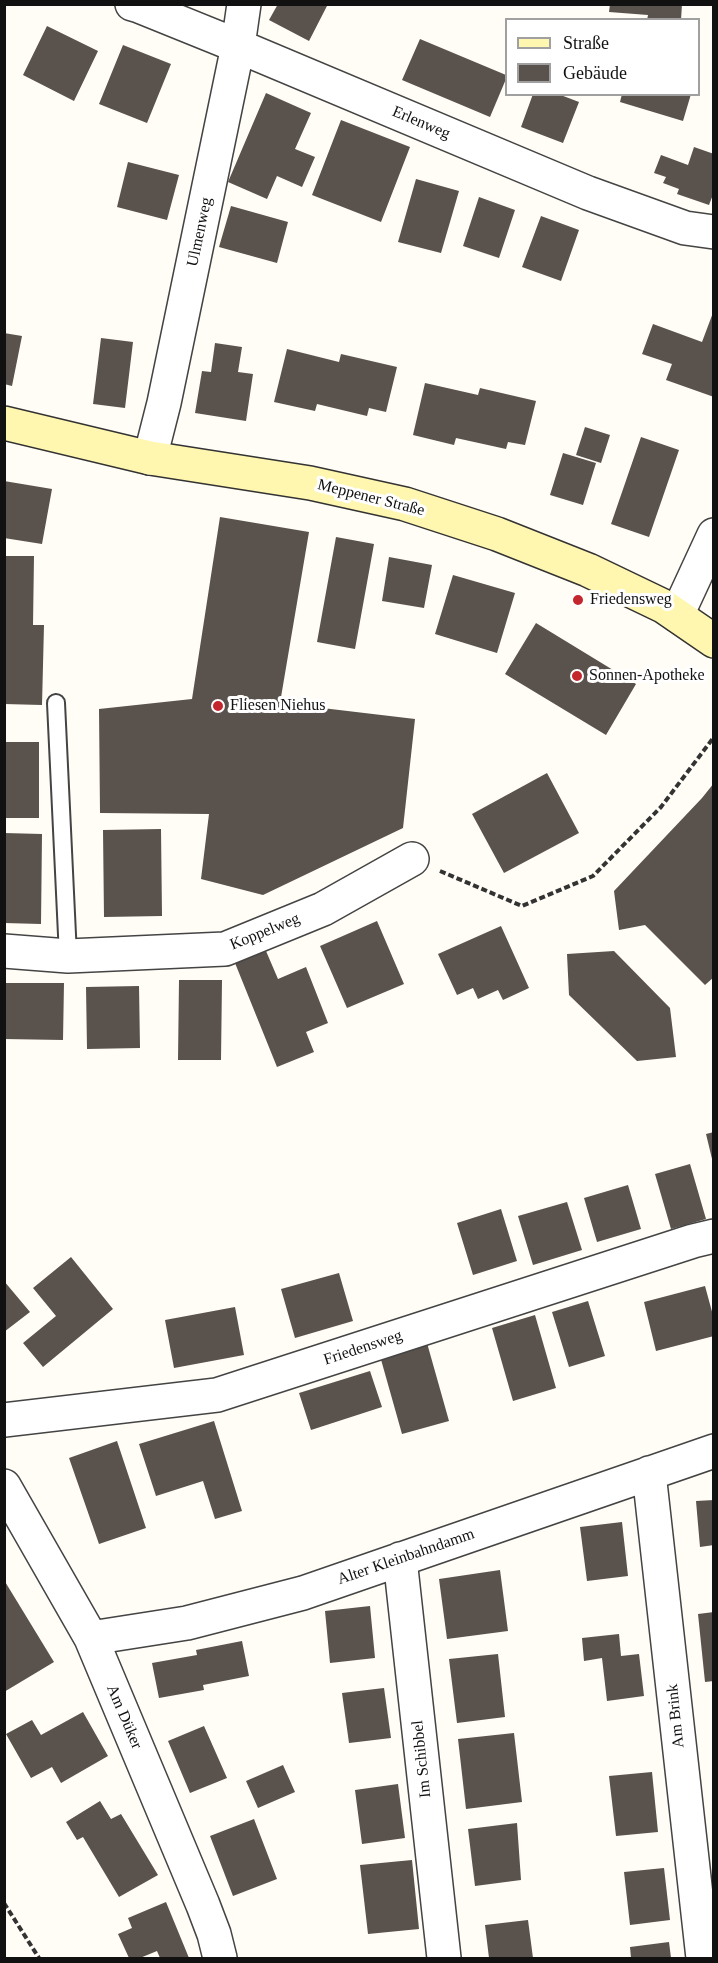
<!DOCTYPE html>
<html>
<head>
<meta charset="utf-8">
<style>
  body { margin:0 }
  #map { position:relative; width:718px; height:1963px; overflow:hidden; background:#fffdf5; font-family:"Times New Roman",serif }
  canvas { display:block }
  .frame { position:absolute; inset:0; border:6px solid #111; pointer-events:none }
  .legend { position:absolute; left:505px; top:18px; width:195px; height:78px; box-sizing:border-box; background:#fff; border:2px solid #a0a0a0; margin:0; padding:8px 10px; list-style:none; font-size:18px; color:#111 }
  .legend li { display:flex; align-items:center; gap:12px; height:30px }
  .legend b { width:30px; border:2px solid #a0a0a0 }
</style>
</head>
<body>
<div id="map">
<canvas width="718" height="1963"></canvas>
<div class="frame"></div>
<ul class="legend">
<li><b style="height:8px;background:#fff6b0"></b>Straße</li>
<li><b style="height:16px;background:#5a524d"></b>Gebäude</li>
</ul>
</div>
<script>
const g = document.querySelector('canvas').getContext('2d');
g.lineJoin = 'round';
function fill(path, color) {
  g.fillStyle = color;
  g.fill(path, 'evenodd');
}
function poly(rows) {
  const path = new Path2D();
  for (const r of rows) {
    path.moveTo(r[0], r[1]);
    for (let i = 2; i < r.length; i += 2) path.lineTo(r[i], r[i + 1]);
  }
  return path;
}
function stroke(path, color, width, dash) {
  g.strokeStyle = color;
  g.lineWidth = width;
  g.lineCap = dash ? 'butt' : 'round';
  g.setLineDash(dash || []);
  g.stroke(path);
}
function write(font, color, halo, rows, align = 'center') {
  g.font = font + ' "Times New Roman",serif';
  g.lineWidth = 6;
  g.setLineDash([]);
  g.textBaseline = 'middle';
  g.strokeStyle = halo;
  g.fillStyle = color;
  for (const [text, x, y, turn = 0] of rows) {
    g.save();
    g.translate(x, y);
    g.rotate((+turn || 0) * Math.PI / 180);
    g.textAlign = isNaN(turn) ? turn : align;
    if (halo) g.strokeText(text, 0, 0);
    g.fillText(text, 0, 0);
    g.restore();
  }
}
fill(poly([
  [278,4,328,4,309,41,269,20],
  [610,4,682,4,681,20,647,20,648,15,609,12],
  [47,26,98,51,74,101,23,75],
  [420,39,506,75,506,79,490,117,402,80],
  [123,45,171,64,147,123,99,104],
  [266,93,311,113,295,149,315,157,302,187,277,176,267,199,228,182],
  [533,94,558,94,579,102,563,143,521,127],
  [622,94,691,94,683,121,620,102],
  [341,120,410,147,381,222,312,195],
  [694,147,714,154,714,192,709,205,677,194,679,189,663,183,666,177,654,173,661,155,688,165],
  [128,162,179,175,167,220,117,207],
  [416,179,459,191,441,253,398,242],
  [479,197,515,210,499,258,463,246],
  [231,206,288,222,277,263,219,247],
  [541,216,579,230,561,281,522,267],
  [714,310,714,397,666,380,672,364,642,354,653,324,702,342],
  [4,333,22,336,12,386,4,384],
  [101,338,133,342,125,408,93,404],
  [215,343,242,347,238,372,253,374,246,421,195,413,202,371,211,372],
  [287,349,339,362,341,354,397,367,386,412,369,408,367,416,317,404,315,411,274,402],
  [425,383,478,395,480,388,536,401,525,445,508,442,506,449,456,438,454,445,413,435],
  [585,427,610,435,601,463,576,455],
  [641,437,679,450,649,537,611,524],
  [563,453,596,463,583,505,550,495],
  [4,481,52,489,42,544,4,538],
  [220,517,309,532,280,703,415,719,403,828,263,895,201,879,209,814,100,813,99,709,192,699],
  [336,537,374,544,355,649,317,642],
  [4,556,34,556,33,625,44,625,42,705,4,704],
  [389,557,432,565,424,608,382,601],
  [453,575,515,593,497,653,435,634],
  [536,623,636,684,606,735,505,674],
  [4,742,39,742,39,818,4,818],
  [547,773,579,833,504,873,472,814],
  [714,783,714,977,705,985,645,925,619,930,614,891,702,798],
  [161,829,162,916,104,917,103,830],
  [4,833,42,834,41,924,4,923],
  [377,921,404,984,347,1008,320,946],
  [501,926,529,988,503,1000,498,990,478,999,473,988,457,995,438,954],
  [266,951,278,979,306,967,328,1023,306,1032,314,1052,277,1067,235,963],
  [614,951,670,1008,676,1057,637,1061,569,995,567,954],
  [179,980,222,980,221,1060,178,1060],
  [4,983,64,983,63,1040,4,1039],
  [139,986,140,1048,87,1049,86,987],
  [714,1132,714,1163,713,1163,706,1134],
  [690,1164,706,1219,671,1229,655,1174],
  [628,1185,641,1229,597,1242,584,1198],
  [567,1202,582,1250,533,1265,518,1216],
  [501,1209,517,1261,473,1275,457,1223],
  [71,1257,113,1309,43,1367,23,1343,56,1316,33,1288],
  [339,1273,353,1321,295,1338,281,1289],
  [4,1281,30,1312,4,1332],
  [705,1286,714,1319,714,1336,656,1351,644,1302],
  [588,1301,605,1356,569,1367,552,1312],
  [235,1307,244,1355,174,1368,165,1320],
  [535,1315,556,1388,513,1401,492,1328],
  [427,1343,449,1421,402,1434,380,1356],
  [370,1371,382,1407,311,1430,299,1393],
  [214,1421,242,1511,215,1519,203,1481,156,1496,139,1444],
  [117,1441,146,1528,99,1544,69,1458],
  [714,1500,714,1545,700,1547,696,1501],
  [622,1522,628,1576,587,1581,580,1527],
  [500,1570,508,1631,447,1639,439,1579],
  [4,1580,54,1662,4,1692],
  [370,1606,375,1658,330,1663,325,1611],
  [714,1612,714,1681,705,1682,698,1614],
  [619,1634,621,1656,639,1654,644,1696,607,1701,602,1658,584,1661,582,1638],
  [242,1641,249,1676,203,1685,204,1690,159,1698,152,1663,197,1655,196,1650],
  [498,1654,505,1717,457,1723,449,1659],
  [384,1688,391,1738,349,1743,342,1693],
  [83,1712,108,1756,61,1783,52,1767,31,1778,6,1734,32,1720,41,1735],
  [204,1726,227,1778,190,1793,168,1741],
  [514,1733,522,1802,466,1809,458,1739],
  [283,1765,295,1792,258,1808,246,1781],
  [652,1772,658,1832,616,1836,609,1776],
  [398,1784,405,1838,362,1844,355,1790],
  [100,1801,111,1819,121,1814,158,1875,119,1897,83,1837,77,1840,66,1822],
  [254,1819,277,1879,233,1896,210,1836],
  [517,1823,521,1880,475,1886,468,1829],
  [412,1860,419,1929,368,1934,360,1865],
  [664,1868,670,1920,630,1925,624,1872],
  [166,1902,189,1958,160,1958,157,1951,140,1958,129,1958,118,1934,132,1928,128,1918],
  [528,1920,533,1958,489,1958,485,1925],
  [669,1942,671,1958,631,1958,630,1947]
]), '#5a524d');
const lane = poly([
  [56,703,68,956]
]);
const street = poly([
  [132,4,139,6,238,46,588,193,685,228,714,232],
  [150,458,164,403,238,46,244,4],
  [677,615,714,535],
  [4,951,68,956,225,949,323,909,412,859],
  [4,1420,217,1395,693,1241,714,1236],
  [649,1473,703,1958],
  [4,1486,91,1638,203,1905,214,1934,220,1958],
  [400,1559,444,1958],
  [91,1638,187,1623,303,1593,714,1451]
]);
const secondary = poly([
  [4,423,150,458,310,483,405,504,497,534,588,570,663,606,714,641]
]);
stroke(lane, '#444', 20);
stroke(street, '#444', 36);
stroke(secondary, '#333', 36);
stroke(poly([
  [440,871,522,906,593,876,661,807,714,737],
  [4,1903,39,1958]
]), '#333', 4, [6, 3]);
stroke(lane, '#fff', 16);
stroke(street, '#fff', 33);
stroke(secondary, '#fff6b0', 33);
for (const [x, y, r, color] of [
  [578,600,6,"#c4262e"],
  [577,676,6,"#c4262e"],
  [218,706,6,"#c4262e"]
]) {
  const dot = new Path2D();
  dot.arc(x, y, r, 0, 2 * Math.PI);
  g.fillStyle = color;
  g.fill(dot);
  stroke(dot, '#fff', 2);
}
write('16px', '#111', '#fff', [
  ["Erlenweg",421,123,23],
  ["Ulmenweg",200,232,-78],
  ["Meppener Straße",371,498,14],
  ["Koppelweg",265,932,-22],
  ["Friedensweg",363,1348,-18],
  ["Alter Kleinbahndamm",406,1557,-19],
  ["Am Brink",676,1716,-96],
  ["Am Düker",124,1717,67],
  ["Im Schibbel",422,1759,-96]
]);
write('16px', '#111', '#fff', [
  ["Friedensweg",590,600],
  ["Sonnen-Apotheke",589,676],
  ["Fliesen Niehus",230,706]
], 'left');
</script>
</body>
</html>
